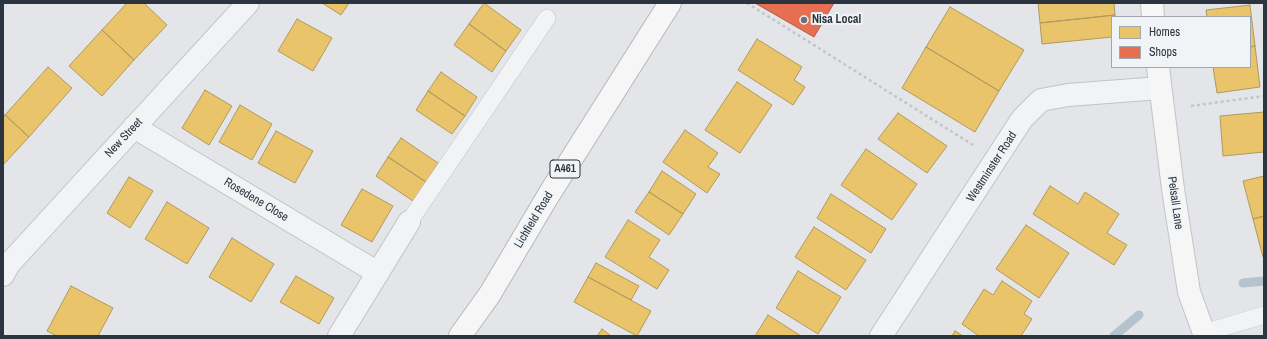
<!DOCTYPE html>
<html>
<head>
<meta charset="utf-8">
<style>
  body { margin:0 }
  #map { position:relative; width:1267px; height:339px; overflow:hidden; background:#e3e5e8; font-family:"Archivo Narrow",sans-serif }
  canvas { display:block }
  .frame { position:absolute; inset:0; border:4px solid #2c343f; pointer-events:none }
  .legend { position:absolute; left:1111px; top:16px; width:140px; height:52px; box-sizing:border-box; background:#f1f4f6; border:1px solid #a2a7ad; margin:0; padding:5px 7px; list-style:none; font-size:12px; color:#2c343f }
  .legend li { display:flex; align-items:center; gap:8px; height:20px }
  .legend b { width:20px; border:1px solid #a2a7ad }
</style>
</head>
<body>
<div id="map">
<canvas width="1267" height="339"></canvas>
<div class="frame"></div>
<ul class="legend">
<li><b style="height:11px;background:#e9c46a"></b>Homes</li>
<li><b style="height:11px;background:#e76f51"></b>Shops</li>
</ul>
</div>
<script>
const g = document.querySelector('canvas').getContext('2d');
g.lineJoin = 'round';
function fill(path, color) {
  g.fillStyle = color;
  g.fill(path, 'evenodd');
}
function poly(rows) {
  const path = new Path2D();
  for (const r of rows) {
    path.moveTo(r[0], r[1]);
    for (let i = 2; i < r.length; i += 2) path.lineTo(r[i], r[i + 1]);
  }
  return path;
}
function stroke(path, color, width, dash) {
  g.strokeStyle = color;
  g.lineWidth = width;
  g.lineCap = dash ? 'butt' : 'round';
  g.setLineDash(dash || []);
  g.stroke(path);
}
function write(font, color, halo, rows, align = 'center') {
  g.font = font + ' "Archivo Narrow",sans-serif';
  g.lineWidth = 4;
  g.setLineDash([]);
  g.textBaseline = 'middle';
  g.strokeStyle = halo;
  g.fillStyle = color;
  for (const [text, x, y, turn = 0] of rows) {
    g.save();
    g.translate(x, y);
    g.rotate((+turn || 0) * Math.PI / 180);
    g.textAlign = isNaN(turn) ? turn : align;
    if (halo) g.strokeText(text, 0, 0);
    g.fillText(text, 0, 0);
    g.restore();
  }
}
const homes = poly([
  [127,3,144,3,167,25,134,60,102,30,127,3],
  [322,3,349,3,341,15,322,3],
  [484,3,521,30,506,51,469,24,484,3],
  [1038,3,1114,3,1115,15,1040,23,1038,3],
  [1250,5,1255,46,1250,47,1250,17,1207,17,1206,10,1250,5],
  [950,7,1024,50,999,91,926,47,950,7],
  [1115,15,1115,17,1112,17,1112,37,1042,44,1040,23,1115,15],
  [297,19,332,38,313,71,278,51,297,19],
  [469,24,506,51,492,72,454,45,469,24],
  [102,30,134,60,102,96,69,66,102,30],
  [757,39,802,67,794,80,805,87,793,105,738,70,757,39],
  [1255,46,1260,87,1217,93,1213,67,1250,67,1250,47,1255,46],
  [926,47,999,91,975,132,902,88,926,47],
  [48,67,72,88,29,137,5,115,48,67],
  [441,72,477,97,465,116,428,91,441,72],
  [737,82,772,105,740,153,705,130,737,82],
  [205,90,232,106,209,145,182,128,205,90],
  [428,91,465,116,452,134,416,110,428,91],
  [240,105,272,124,252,160,219,142,240,105],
  [1264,112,1264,152,1223,156,1220,116,1264,112],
  [898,113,947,146,927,173,878,139,898,113],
  [5,115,29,137,3,165,3,118,5,115],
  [685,130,718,153,708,167,720,174,707,193,663,162,685,130],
  [276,131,313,151,295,183,258,163,276,131],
  [401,138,438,163,426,182,388,157,401,138],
  [866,149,917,184,892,220,841,185,866,149],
  [388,157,426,182,413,201,376,176,388,157],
  [662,171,696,194,683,214,649,192,662,171],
  [1264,176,1264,216,1253,219,1243,181,1264,176],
  [129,177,153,191,130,228,107,213,129,177],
  [1050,186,1078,204,1085,192,1119,214,1107,233,1127,245,1114,265,1033,214,1050,186],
  [362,189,393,206,372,242,341,225,362,189],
  [649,192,683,214,669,235,635,212,649,192],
  [831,194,886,229,871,253,817,218,831,194],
  [167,202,209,228,187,264,145,239,167,202],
  [1264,216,1264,257,1263,257,1253,219,1264,216],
  [628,220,660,240,649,257,669,270,657,289,605,257,628,220],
  [1026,225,1069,253,1039,298,996,269,1026,225],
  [814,227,866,260,846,290,795,257,814,227],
  [232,238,274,264,251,302,209,277,232,238],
  [596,263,639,286,631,300,588,277,596,263],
  [798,271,841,297,818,334,776,308,798,271],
  [296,276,334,298,319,324,280,302,296,276],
  [588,277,651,311,637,336,574,302,588,277],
  [1002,281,1032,301,1024,314,1032,319,1021,336,979,336,962,324,984,289,993,295,1002,281],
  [71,286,113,308,98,336,57,336,47,331,71,286],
  [768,315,801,336,755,336,768,315],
  [602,329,611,336,597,336,602,329],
  [955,331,963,336,952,336,955,331]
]);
fill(homes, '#e9c46a');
stroke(homes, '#b0995d', 1);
const shops = poly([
  [755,3,834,3,814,37,755,3]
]);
fill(shops, '#e76f51');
stroke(shops, '#af5d4c', 1);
stroke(poly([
  [1243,283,1264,281],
  [1114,336,1139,315]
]), '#b5c3cf', 9);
const lane = poly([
  [409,222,547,18],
  [1204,333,1264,315]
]);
const street = poly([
  [134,127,378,273],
  [3,275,9,264,248,3],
  [339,336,409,222],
  [881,336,1022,119,1041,100,1068,95,1160,88]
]);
const secondary = poly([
  [1152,3,1153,17],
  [1158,67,1173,189,1189,292,1205,336]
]);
const highway = poly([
  [460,336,490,294,548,196,670,3]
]);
stroke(lane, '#c2c3c6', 18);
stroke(street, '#c2c3c6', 24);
stroke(secondary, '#c2c3c6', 24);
stroke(highway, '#b6b8bc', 24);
stroke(poly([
  [747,3,973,145],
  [1191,106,1264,96]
]), '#c3c6c7', 2.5, [3, 3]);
stroke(lane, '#f2f3f4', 17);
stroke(street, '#f2f3f4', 22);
stroke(secondary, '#f6f6f6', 22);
stroke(highway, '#f6f6f6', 22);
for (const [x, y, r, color] of [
  [804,20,4,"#6c727a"]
]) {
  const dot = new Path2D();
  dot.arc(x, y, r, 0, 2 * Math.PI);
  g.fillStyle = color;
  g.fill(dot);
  stroke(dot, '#f1f4f6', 1.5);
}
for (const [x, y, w] of [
  [565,169,30]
]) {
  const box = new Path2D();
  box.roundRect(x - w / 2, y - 9, w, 18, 3);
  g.fillStyle = '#f1f4f6';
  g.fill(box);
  stroke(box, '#2c343f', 1);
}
write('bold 11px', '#2c343f', null, [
  ["A461",565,169]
]);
write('bold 12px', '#2c343f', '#f1f4f6', [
  ["Nisa Local",812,20]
], 'left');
write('12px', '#2c343f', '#f1f4f6', [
  ["New Street",124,138,-47],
  ["Westminster Road",992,167,-57],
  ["Rosedene Close",256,200,31],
  ["Pelsall Lane",1175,203,82],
  ["Lichfield Road",534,220,-59]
]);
</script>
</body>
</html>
